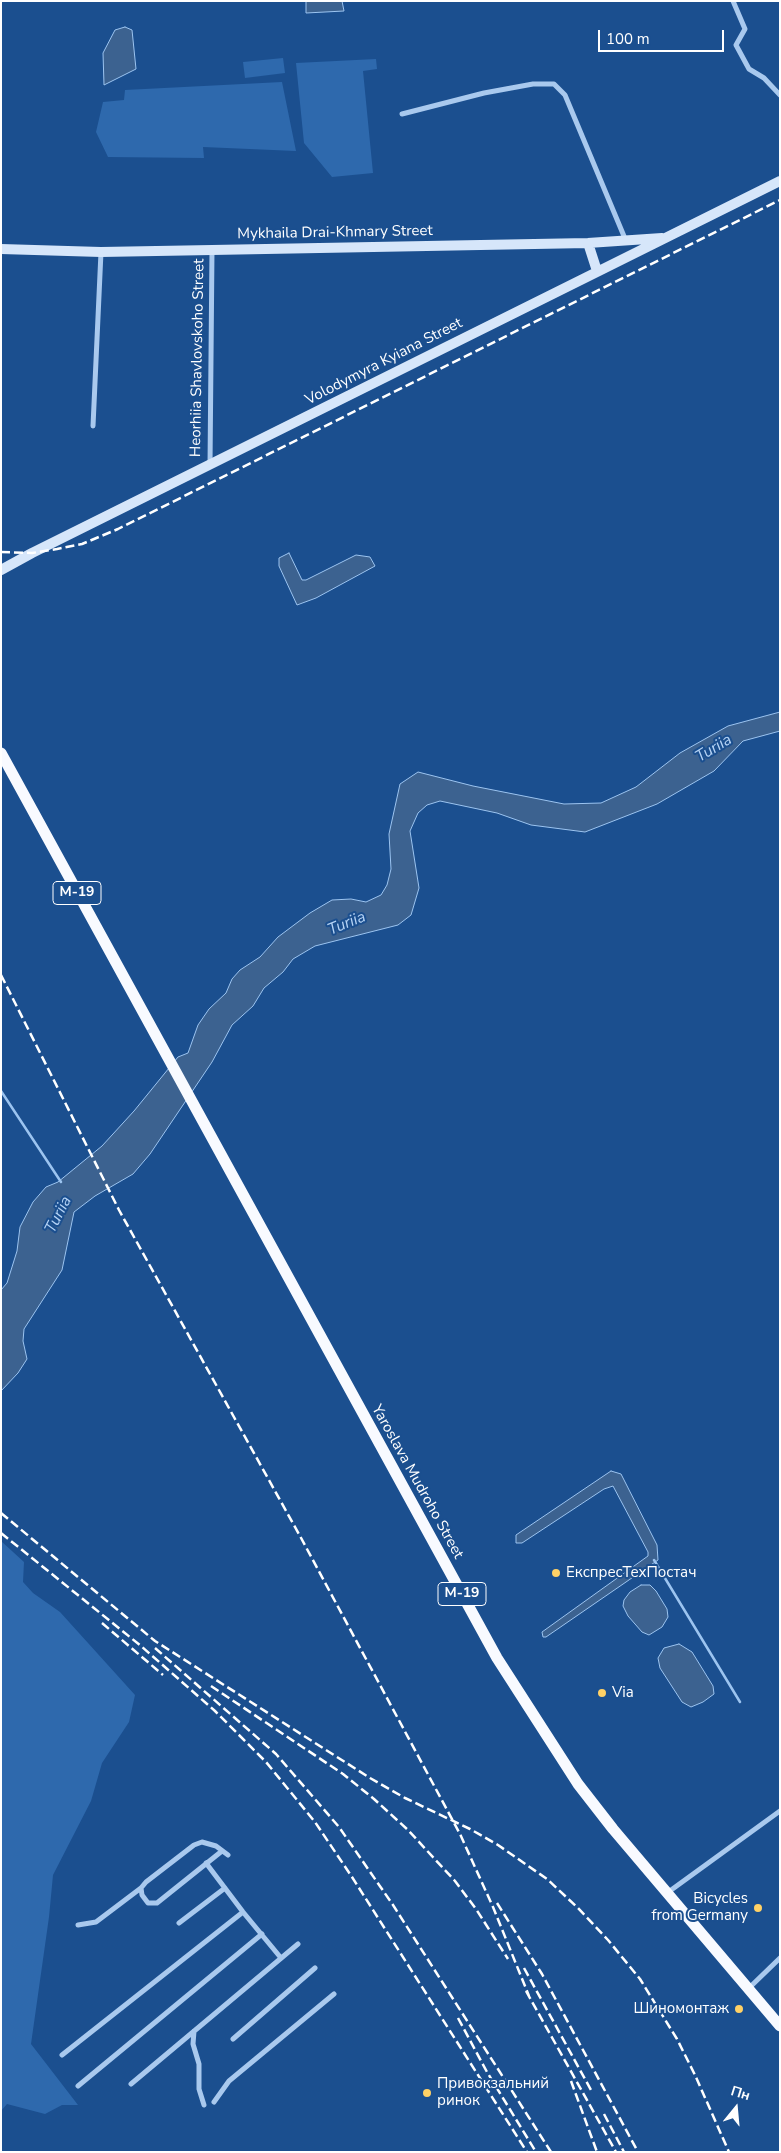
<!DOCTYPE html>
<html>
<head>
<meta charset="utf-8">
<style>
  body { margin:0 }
  #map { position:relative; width:781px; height:2153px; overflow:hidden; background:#1b4f8f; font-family:"Nunito Sans",sans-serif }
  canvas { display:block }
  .frame { position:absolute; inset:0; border:2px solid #fff; pointer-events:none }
  .north { position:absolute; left:711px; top:2083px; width:50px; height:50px; -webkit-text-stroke:4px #1b4f8f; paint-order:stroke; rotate:17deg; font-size:14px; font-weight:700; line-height:20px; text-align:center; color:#fff }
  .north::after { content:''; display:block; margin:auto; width:18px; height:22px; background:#fff; clip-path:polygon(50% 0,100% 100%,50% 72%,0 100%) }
  .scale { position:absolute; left:598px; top:30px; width:126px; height:22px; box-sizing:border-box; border:2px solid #fff; border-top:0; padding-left:6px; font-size:15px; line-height:18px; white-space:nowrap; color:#fff; -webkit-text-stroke:4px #1b4f8f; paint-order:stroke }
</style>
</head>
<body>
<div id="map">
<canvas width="781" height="2153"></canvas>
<div class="frame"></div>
<div class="north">Пн</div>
<div class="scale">100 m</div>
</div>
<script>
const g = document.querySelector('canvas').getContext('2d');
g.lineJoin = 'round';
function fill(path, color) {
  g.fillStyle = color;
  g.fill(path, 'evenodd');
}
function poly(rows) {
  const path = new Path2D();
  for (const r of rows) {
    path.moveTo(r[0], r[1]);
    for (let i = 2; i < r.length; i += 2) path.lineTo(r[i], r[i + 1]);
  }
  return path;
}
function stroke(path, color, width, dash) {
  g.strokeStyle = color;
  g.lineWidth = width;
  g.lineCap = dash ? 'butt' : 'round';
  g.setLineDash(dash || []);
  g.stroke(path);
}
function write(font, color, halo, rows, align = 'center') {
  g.font = font + ' "Nunito Sans",sans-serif';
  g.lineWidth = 4;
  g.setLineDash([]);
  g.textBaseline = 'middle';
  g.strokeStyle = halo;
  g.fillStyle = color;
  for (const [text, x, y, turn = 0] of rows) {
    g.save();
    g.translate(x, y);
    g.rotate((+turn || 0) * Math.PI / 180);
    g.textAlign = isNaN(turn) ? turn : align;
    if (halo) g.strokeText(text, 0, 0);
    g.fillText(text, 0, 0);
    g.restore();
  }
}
fill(poly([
  [283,58,285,73,245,78,243,62],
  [376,59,377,69,363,71,373,173,332,177,304,143,296,63],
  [282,82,296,151,203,147,204,158,108,157,96,132,103,102,124,100,125,90],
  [1,1541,24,1562,23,1582,33,1593,60,1612,135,1695,129,1722,102,1763,91,1801,53,1875,49,1917,31,2044,78,2105,62,2105,45,2114,7,2104,1,2111]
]), '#2e69ad');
const water = poly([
  [306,1,342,1,344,11,306,13,306,1],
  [125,27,132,30,136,69,104,85,103,53,115,30,125,27],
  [289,553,302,580,306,580,356,555,370,557,375,566,316,598,297,605,279,566,279,558,289,553],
  [780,712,780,731,743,741,714,771,657,804,585,832,531,825,497,813,440,801,427,805,418,813,410,831,419,888,411,915,398,925,315,946,293,959,283,972,264,988,253,1006,232,1025,212,1062,150,1154,133,1174,95,1196,74,1212,62,1270,24,1329,23,1341,27,1359,18,1373,1,1391,1,1290,7,1283,17,1251,20,1227,33,1202,46,1187,58,1182,102,1146,134,1111,178,1057,188,1053,198,1025,209,1009,226,993,232,979,240,970,260,957,278,937,310,913,332,900,351,899,366,902,381,895,387,885,391,869,389,834,400,784,418,772,473,786,564,804,601,803,636,787,680,753,728,726,780,712],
  [611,1471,621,1474,657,1545,658,1560,546,1637,543,1637,542,1632,648,1556,648,1552,613,1486,604,1489,522,1543,516,1543,516,1535,611,1471],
  [641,1585,650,1585,656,1591,667,1609,668,1617,662,1627,649,1635,642,1632,628,1616,623,1606,624,1600,630,1592,641,1585],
  [679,1644,692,1652,713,1686,714,1694,703,1702,691,1707,682,1702,660,1668,658,1658,664,1648,679,1644]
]);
fill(water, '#3c6290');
stroke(water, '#9cc4f0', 1);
stroke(poly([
  [1,1091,61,1182],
  [654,1560,740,1702]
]), '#9cc4f0', 2.5);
stroke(poly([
  [733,1,745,29,736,45,749,69,764,78,780,95],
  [402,114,484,93,533,84,554,84,565,95,626,241],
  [93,426,101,252],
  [210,465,212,250],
  [222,1851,157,1903,148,1903,142,1895,141,1888,146,1882,194,1845,202,1842,216,1846,228,1855],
  [206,1863,243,1912,281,1958],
  [667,1893,780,1811],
  [179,1923,225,1888],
  [78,1925,96,1922,141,1888],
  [748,1989,780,1958],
  [194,2031,193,2044,199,2064,199,2089,204,2105],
  [233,2039,315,1968],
  [62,2055,243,1912],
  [131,2084,298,1944],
  [78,2086,262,1934],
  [214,2102,229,2081,334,1994]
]), '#a9c9ee', 5);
stroke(poly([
  [588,243,597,271],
  [1,249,101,252,212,250,588,243,662,238],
  [1,570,32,553,780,181]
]), '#d6e6fa', 10);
stroke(poly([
  [1,753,497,1658,578,1784,613,1829,780,2026]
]), '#f8faff', 11);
stroke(poly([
  [1,552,32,553,57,549,82,544,118,529,780,200],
  [1,975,119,1210,300,1536,460,1834,493,1907,529,1996],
  [1,1513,155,1641,370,1778,405,1798,470,1829,498,1845,547,1879,578,1908,608,1940,640,1979,677,2039,695,2075,729,2152],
  [1,1533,141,1646,215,1711,266,1762,315,1822,352,1877,527,2152],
  [102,1623,163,1675],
  [155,1648,276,1754,339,1827,393,1905,551,2152],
  [211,1686,343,1774,374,1799,408,1830,455,1881,476,1909,508,1959],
  [497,1903,542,1974,638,2152],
  [524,1968,591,2090],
  [526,1991,616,2152],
  [458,2018,487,2072,536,2152],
  [571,2081,597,2152],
  [604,2114,624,2152]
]), '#fff', 2.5, [9, 4]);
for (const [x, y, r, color] of [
  [556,1573,5,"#ffd166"],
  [602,1693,5,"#ffd166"],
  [758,1908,5,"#ffd166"],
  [739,2009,5,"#ffd166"],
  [427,2093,5,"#ffd166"]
]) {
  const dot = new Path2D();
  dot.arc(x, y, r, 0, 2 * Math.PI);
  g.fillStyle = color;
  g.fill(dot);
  stroke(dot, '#1b4f8f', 2);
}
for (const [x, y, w] of [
  [77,893,48],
  [462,1594,48]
]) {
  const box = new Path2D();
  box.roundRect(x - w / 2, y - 11.5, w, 23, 4);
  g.fillStyle = '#1b4f8f';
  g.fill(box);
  stroke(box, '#fff', 1);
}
write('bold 14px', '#fff', null, [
  ["М-19",77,893],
  ["М-19",462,1594]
]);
write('15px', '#fff', '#1b4f8f', [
  ["Mykhaila Drai-Khmary Street",335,233,-1],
  ["Heorhiia Shavlovskoho Street",198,358,-89],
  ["Volodymyra Kyiana Street",384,362,-27],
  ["Yaroslava Mudroho Street",417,1482,61]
]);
write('15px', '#fff', '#1b4f8f', [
  ["ЕкспресТехПостач",566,1573],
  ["Via",612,1693],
  ["Bicycles",748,1899,"right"],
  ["from Germany",748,1916,"right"],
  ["Шиномонтаж",729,2009,"right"],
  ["Привокзальний",437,2084],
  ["ринок",437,2101]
], 'left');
write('italic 16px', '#b5d3f5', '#1b4f8f', [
  ["Turiia",714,749,-31],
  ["Turiia",347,924,-22],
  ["Turiia",59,1215,-63]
]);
</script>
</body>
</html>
